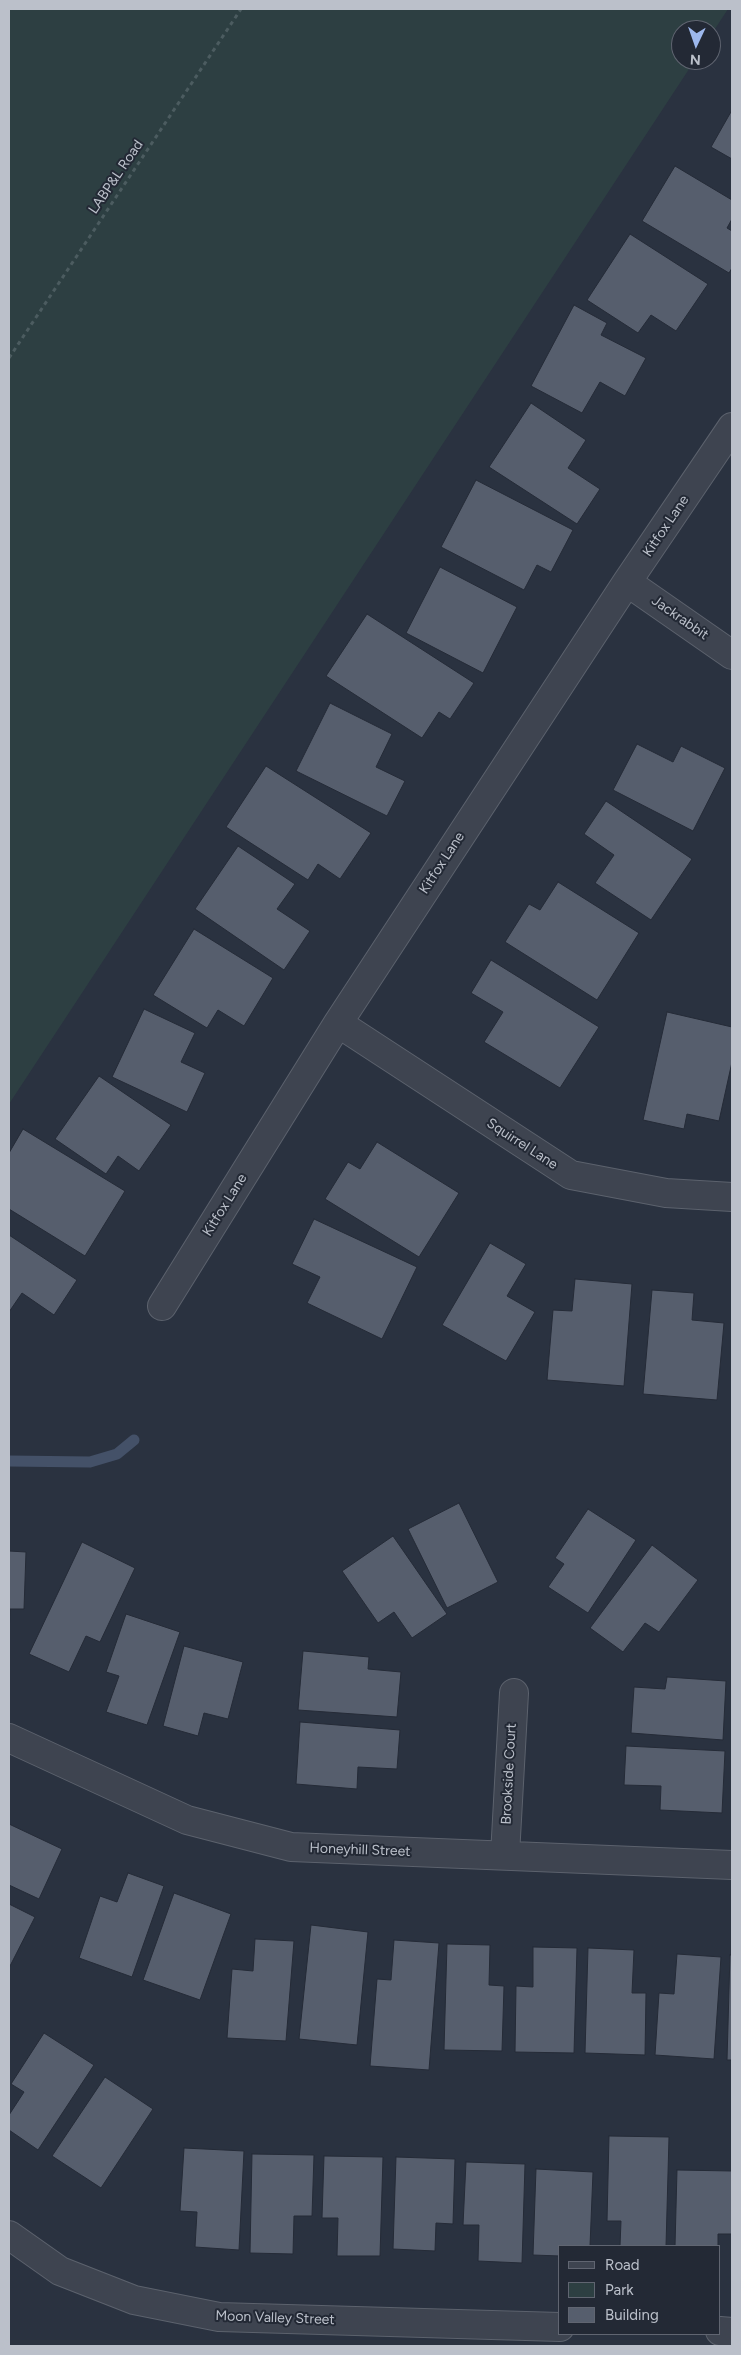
<!DOCTYPE html>
<html>
<head>
<meta charset="utf-8">
<style>
  body { margin:0 }
  #map { position:relative; width:741px; height:2355px; overflow:hidden; background:#2a3240; font-family:Figtree,sans-serif }
  canvas { display:block }
  .frame { position:absolute; inset:0; border:10px solid #bbc0ca; pointer-events:none }
  .legend { position:absolute; left:558px; top:2245px; width:162px; height:90px; box-sizing:border-box; background:#232935; border:1px solid #606571; margin:0; padding:6px 9px; list-style:none; font-size:15px; color:#bbc0ca }
  .legend li { display:flex; align-items:center; gap:10px; height:25px }
  .legend b { width:25px; border:1px solid #606571 }
  .north { position:absolute; left:671px; top:20px; width:50px; height:50px; box-sizing:border-box; background:#232935; border:1px solid #606571; border-radius:50%; rotate:183deg; font-size:14px; font-weight:700; line-height:20px; text-align:center; color:#bbc0ca }
  .north::after { content:''; display:block; margin:auto; width:18px; height:22px; background:#9db8ed; clip-path:polygon(50% 0,100% 100%,50% 72%,0 100%) }
</style>
</head>
<body>
<div id="map">
<canvas width="741" height="2355"></canvas>
<div class="frame"></div>
<ul class="legend">
<li><b style="height:6px;background:#3e4450"></b>Road</li>
<li><b style="height:14px;background:#2d3f42"></b>Park</li>
<li><b style="height:14px;background:#565e6d"></b>Building</li>
</ul>
<div class="north">N</div>
</div>
<script>
const g = document.querySelector('canvas').getContext('2d');
g.lineJoin = 'round';
function fill(path, color) {
  g.fillStyle = color;
  g.fill(path, 'evenodd');
}
function poly(rows) {
  const path = new Path2D();
  for (const r of rows) {
    path.moveTo(r[0], r[1]);
    for (let i = 2; i < r.length; i += 2) path.lineTo(r[i], r[i + 1]);
  }
  return path;
}
function stroke(path, color, width, dash) {
  g.strokeStyle = color;
  g.lineWidth = width;
  g.lineCap = dash ? 'butt' : 'round';
  g.setLineDash(dash || []);
  g.stroke(path);
}
function write(font, color, halo, rows, align = 'center') {
  g.font = font + ' Figtree,sans-serif';
  g.lineWidth = 4;
  g.setLineDash([]);
  g.textBaseline = 'middle';
  g.strokeStyle = halo;
  g.fillStyle = color;
  for (const [text, x, y, turn = 0] of rows) {
    g.save();
    g.translate(x, y);
    g.rotate((+turn || 0) * Math.PI / 180);
    g.textAlign = isNaN(turn) ? turn : align;
    if (halo) g.strokeText(text, 0, 0);
    g.fillText(text, 0, 0);
    g.restore();
  }
}
fill(poly([
  [9,9,728,9,711,35,711,30,681,30,681,60,695,60,9,1104]
]), '#2d3f42');
stroke(poly([
  [9,1461,90,1462,117,1454,134,1440]
]), '#445168', 11);
const building = poly([
  [732,110,732,159,711,147,732,110],
  [675,166,732,200,732,219,727,228,732,231,732,268,729,273,642,221,675,166],
  [630,234,708,284,676,331,651,315,638,333,587,300,630,234],
  [574,305,607,323,601,335,646,358,625,396,600,382,582,413,531,386,574,305],
  [531,403,586,440,568,468,600,489,577,524,489,467,531,403],
  [476,480,573,530,551,572,537,565,524,590,441,547,476,480],
  [440,567,517,607,483,673,406,633,440,567],
  [367,614,474,683,450,719,439,712,422,738,326,676,367,614],
  [330,703,392,734,376,767,405,781,387,816,296,771,330,703],
  [637,744,673,762,681,746,725,768,693,831,613,790,637,744],
  [266,766,371,833,340,879,318,864,308,880,226,827,266,766],
  [606,801,692,859,651,920,595,883,614,855,584,834,606,801],
  [238,846,295,884,277,909,310,931,284,970,195,909,238,846],
  [558,882,639,933,597,1000,505,942,529,904,540,910,558,882],
  [194,929,273,978,244,1026,218,1010,207,1028,153,995,194,929],
  [491,960,599,1027,560,1088,484,1042,503,1012,471,993,491,960],
  [144,1009,195,1033,181,1062,205,1073,187,1112,112,1077,144,1009],
  [667,1012,732,1027,732,1062,719,1121,687,1114,684,1129,643,1120,667,1012],
  [99,1076,171,1125,139,1171,118,1156,106,1174,55,1139,99,1076],
  [23,1129,125,1191,85,1256,9,1209,9,1153,23,1129],
  [377,1142,459,1193,419,1257,325,1199,348,1162,360,1169,377,1142],
  [314,1219,417,1267,382,1339,307,1303,320,1277,292,1264,314,1219],
  [9,1235,77,1280,54,1315,22,1293,9,1312,9,1235],
  [490,1243,526,1264,507,1296,535,1312,506,1361,442,1325,490,1243],
  [575,1279,632,1284,624,1386,547,1380,553,1310,572,1311,575,1279],
  [652,1290,694,1293,692,1320,724,1323,717,1400,643,1394,652,1290],
  [459,1503,498,1582,447,1608,408,1529,459,1503],
  [588,1509,636,1540,588,1613,548,1587,564,1564,555,1558,588,1509],
  [393,1536,447,1614,412,1638,394,1612,378,1623,342,1571,393,1536],
  [82,1542,135,1568,100,1642,86,1636,69,1672,29,1654,82,1542],
  [652,1545,698,1580,659,1632,645,1623,623,1652,590,1628,652,1545],
  [9,1551,26,1552,24,1609,10,1609,9,1638,9,1551],
  [126,1614,180,1632,147,1725,106,1712,119,1676,106,1672,126,1614],
  [184,1646,243,1662,228,1719,204,1713,198,1736,163,1726,184,1646],
  [303,1651,369,1657,368,1669,401,1672,397,1717,298,1710,303,1651],
  [667,1677,726,1681,723,1740,631,1733,634,1687,665,1689,667,1677],
  [300,1722,400,1730,397,1769,358,1767,357,1789,296,1784,300,1722],
  [626,1746,725,1751,722,1813,660,1810,661,1786,624,1785,626,1746],
  [9,1824,62,1849,39,1899,9,1885,9,1824],
  [128,1873,164,1886,132,1977,79,1958,100,1896,117,1902,128,1873],
  [174,1893,231,1914,200,2000,143,1980,174,1893],
  [9,1904,35,1917,9,1968,9,1904],
  [311,1925,368,1932,357,2045,299,2039,311,1925],
  [255,1939,294,1941,286,2041,227,2038,232,1969,253,1971,255,1939],
  [394,1940,439,1943,429,2070,370,2066,377,1979,391,1980,394,1940],
  [447,1944,490,1945,489,1985,504,1986,502,2051,444,2050,447,1944],
  [533,1947,577,1948,574,2053,515,2052,516,1986,533,1987,533,1947],
  [588,1948,634,1950,632,1993,646,1993,645,2055,585,2053,588,1948],
  [677,1954,721,1957,714,2059,655,2055,659,1993,674,1994,677,1954],
  [730,1955,732,1955,732,2060,727,2060,730,1955],
  [44,2033,94,2065,38,2150,9,2130,9,2115,24,2092,11,2084,44,2033],
  [105,2077,153,2109,101,2188,52,2156,105,2077],
  [609,2136,669,2137,666,2246,620,2246,621,2221,607,2221,609,2136],
  [184,2148,244,2151,239,2250,195,2247,197,2212,180,2211,184,2148],
  [252,2154,314,2155,312,2216,294,2216,293,2254,250,2253,252,2154],
  [324,2156,383,2157,380,2256,337,2256,338,2218,322,2218,324,2156],
  [396,2157,455,2159,453,2224,436,2223,435,2251,393,2249,396,2157],
  [466,2162,525,2164,522,2263,478,2261,479,2225,463,2225,466,2162],
  [536,2169,593,2172,590,2246,560,2246,560,2256,533,2255,536,2169],
  [677,2170,732,2171,732,2234,718,2234,718,2246,675,2246,677,2170]
]);
fill(building, '#565e6d');
stroke(building, '#252b37', 1);
const minor = poly([
  [627,582,732,655],
  [338,1023,571,1175,666,1193,732,1197],
  [162,1306,338,1023,627,582,732,427],
  [9,1738,187,1820,291,1847,732,1865],
  [505,1855,514,1693],
  [9,2235,60,2271,134,2300,219,2317,560,2327],
  [720,2331,732,2332]
]);
stroke(minor, '#5c626d', 30);
stroke(poly([
  [9,358,241,9]
]), '#4c5c60', 3, [4, 4]);
stroke(minor, '#3e4450', 28);
write('14px', '#bbc0ca', '#232935', [
  ["LABP&L Road",116,177,-56],
  ["Kitfox Lane",666,526,-56],
  ["Jackrabbit",680,618,35],
  ["Kitfox Lane",442,863,-57],
  ["Squirrel Lane",522,1144,33],
  ["Kitfox Lane",225,1205,-58],
  ["Brookside Court",509,1774,-87],
  ["Honeyhill Street",360,1850,2],
  ["Moon Valley Street",275,2318,2]
]);
</script>
</body>
</html>
